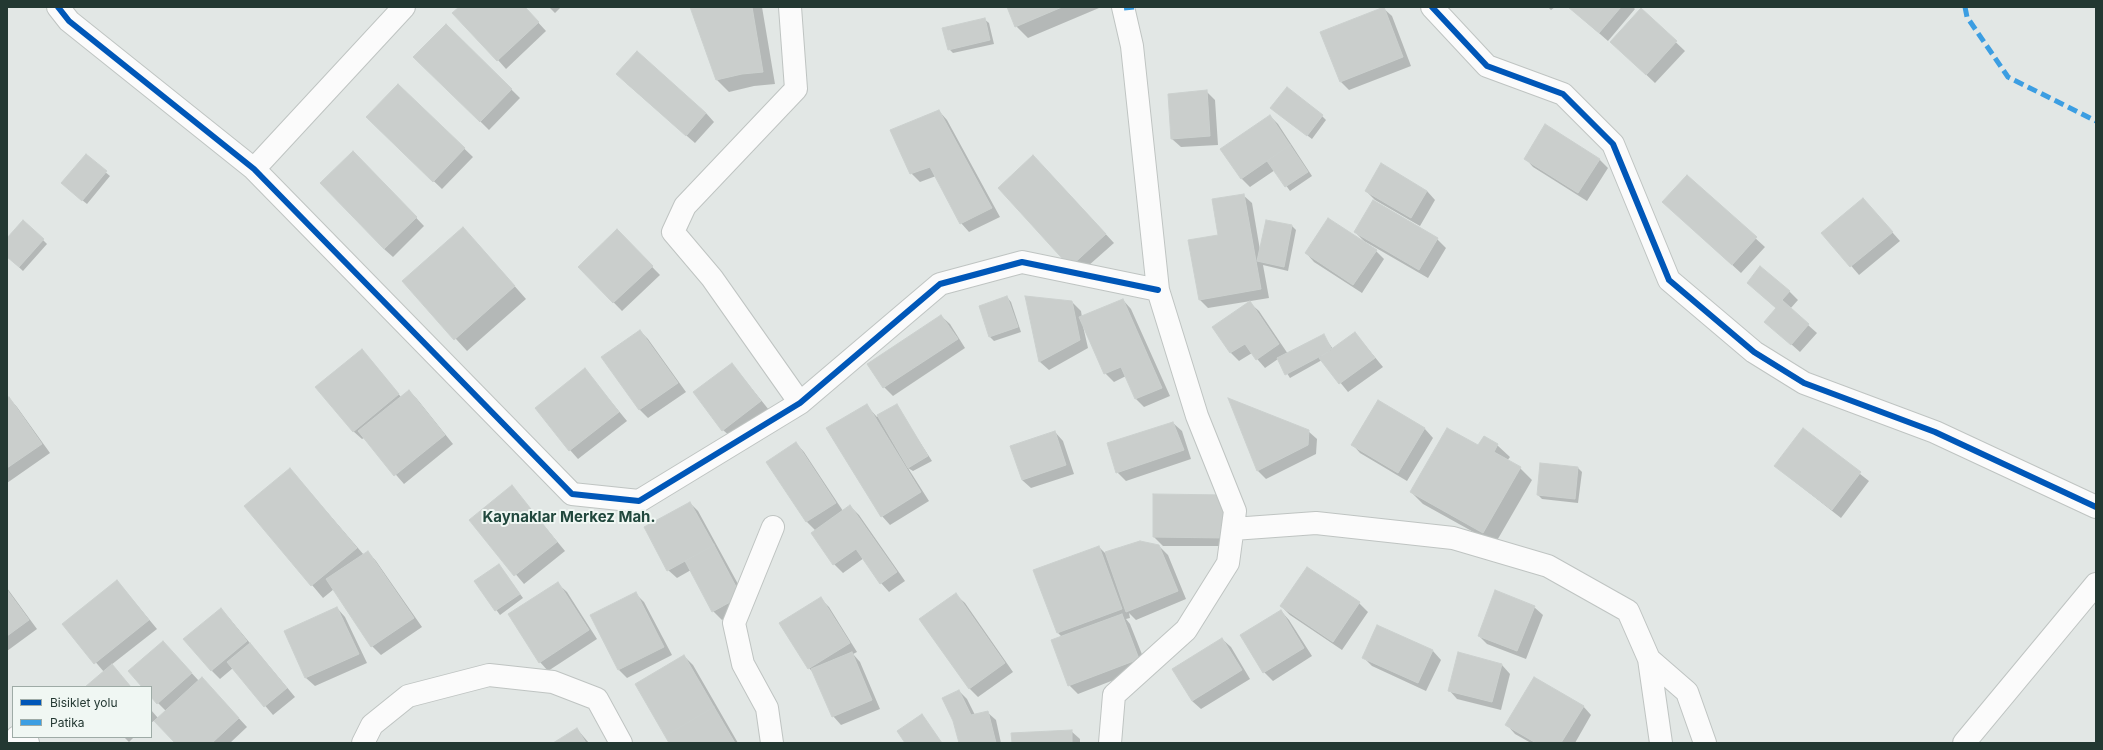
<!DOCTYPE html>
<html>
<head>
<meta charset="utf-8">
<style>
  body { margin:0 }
  #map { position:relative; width:2103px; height:750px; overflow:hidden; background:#e2e7e5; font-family:Inter,sans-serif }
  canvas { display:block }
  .frame { position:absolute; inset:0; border:8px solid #233832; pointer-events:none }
  .legend { position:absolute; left:12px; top:686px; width:140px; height:52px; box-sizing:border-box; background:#f0f7f3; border:1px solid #9eaba6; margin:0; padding:5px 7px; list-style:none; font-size:12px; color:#233832 }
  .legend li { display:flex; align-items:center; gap:8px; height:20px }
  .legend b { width:20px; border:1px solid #9eaba6 }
</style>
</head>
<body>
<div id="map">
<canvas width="2103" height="750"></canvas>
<div class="frame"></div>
<ul class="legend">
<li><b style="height:5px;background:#0057b8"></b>Bisiklet yolu</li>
<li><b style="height:5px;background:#3c9ee2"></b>Patika</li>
</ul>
</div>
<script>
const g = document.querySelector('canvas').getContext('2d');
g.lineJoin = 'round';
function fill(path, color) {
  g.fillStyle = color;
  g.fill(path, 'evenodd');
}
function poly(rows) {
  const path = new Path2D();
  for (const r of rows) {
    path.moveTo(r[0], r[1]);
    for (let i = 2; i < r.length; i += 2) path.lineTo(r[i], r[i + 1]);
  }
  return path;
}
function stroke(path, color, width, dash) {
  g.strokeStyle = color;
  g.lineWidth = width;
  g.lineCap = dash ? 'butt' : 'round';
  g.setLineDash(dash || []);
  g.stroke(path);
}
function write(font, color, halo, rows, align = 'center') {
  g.font = font + ' Inter,sans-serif';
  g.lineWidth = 4;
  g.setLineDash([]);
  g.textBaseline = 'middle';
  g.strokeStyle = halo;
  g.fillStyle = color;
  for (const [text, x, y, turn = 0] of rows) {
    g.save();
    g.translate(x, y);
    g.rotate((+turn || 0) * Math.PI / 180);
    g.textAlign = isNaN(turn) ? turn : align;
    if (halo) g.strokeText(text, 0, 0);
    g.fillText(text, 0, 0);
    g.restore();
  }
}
fill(poly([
  [460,7,524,7,546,31,506,69,498,60],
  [549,7,561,7,555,13],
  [691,7,762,7,775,84,754,86,729,92,717,80],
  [1008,7,1099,7,1099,8,1028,38,1016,26],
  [1548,7,1555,7,1551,10],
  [1569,7,1633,7,1635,9,1608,41],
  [1383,8,1392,16,1411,66,1349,90,1341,82],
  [1641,9,1685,51,1655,83,1620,50],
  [984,19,989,23,994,44,953,53,949,49],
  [446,25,520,98,489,130,415,57],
  [626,83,706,113,714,122,695,143],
  [398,85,473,157,442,189,376,126],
  [1206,91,1215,100,1218,145,1181,147,1172,139],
  [939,111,947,120,1000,217,969,232,961,223,936,176,920,182,911,173],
  [1276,112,1322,116,1326,120,1312,139],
  [1270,116,1278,124,1312,176,1290,191,1275,170,1250,187,1241,178],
  [86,156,110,176,87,204,67,188],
  [1525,158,1599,159,1608,168,1587,201,1533,167],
  [362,161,424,226,393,257,384,249],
  [1042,165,1114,243,1079,274],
  [1687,176,1765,247,1741,273,1672,210],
  [1366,191,1427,191,1435,200,1420,226,1375,200],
  [1243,195,1252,203,1260,250,1267,221,1292,226,1296,230,1288,271,1263,265,1269,298,1208,308,1200,300,1219,236],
  [1863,199,1900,241,1859,275,1823,233],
  [1373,202,1437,239,1446,248,1428,278,1364,241,1355,232],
  [617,231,660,275,622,311,579,267],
  [7,239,43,240,47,244,23,271,7,256],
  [475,241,526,299,467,351,403,281],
  [1376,251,1384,259,1362,293,1314,262,1306,253],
  [1748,283,1789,291,1798,300,1790,309,1817,333,1800,352,1766,322,1777,309],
  [1007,297,1011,302,1021,332,994,341,990,337,980,307],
  [1026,297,1072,302,1081,311,1082,317,1123,300,1131,309,1170,396,1144,407,1136,399,1126,376,1114,382,1105,373,1083,326,1088,348,1049,370,1040,362],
  [1250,303,1259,311,1288,354,1323,335,1333,349,1355,333,1383,367,1348,392,1322,360,1290,378,1278,359,1265,368,1252,353,1239,361,1231,353,1213,327],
  [941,316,950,324,965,348,893,396,884,387],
  [640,331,648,339,686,392,648,418,640,410,603,357],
  [370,359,401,397,409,391,417,399,453,444,404,484,364,438,362,439,353,431],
  [732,364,769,410,732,438,723,430],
  [585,370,627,421,578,459,570,450],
  [9,398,17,407,50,453,7,483,7,400],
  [1230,399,1308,431,1317,439,1316,454,1266,479,1258,471],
  [1378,401,1425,429,1433,438,1407,481,1360,453,1352,444],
  [896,405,932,461,913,471,908,468,929,501,890,525,882,516,867,406,877,417],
  [1173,423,1182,431,1191,459,1126,481,1117,472],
  [1803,429,1869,481,1841,518,1775,466],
  [1055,432,1063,441,1074,474,1031,488,1022,480],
  [796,443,804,452,843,511,850,506,859,515,905,581,889,592,881,583,864,558,843,573,834,564,812,533,816,531,807,522,767,462],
  [1497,445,1510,457,1507,461,1520,468,1532,480,1495,544,1423,504,1411,492,1478,447],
  [1578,468,1582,472,1578,503,1542,499,1538,495],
  [290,469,364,555,368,552,376,561,422,627,381,655,372,646,334,589,323,598,246,507],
  [512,487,565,551,524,584,470,520],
  [1154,495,1235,546,1163,546,1154,537],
  [690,503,698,511,749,604,722,620,713,611,691,570,677,578,668,570],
  [1159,546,1168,555,1186,599,1136,620,1129,613,1130,618,1126,619,1130,624,1147,667,1078,694,1069,685,1062,637,1058,633,1034,571,1099,547,1108,556],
  [499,565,523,598,500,615,476,582],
  [117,581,157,629,111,665,131,687,87,687,104,672,64,625],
  [558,584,567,592,597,639,548,671,540,662],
  [7,588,37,629,7,651],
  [635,593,644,602,672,655,627,678,619,670,591,616],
  [956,595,965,603,1013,672,978,697,969,688],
  [820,598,829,607,857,652,853,654,860,662,880,709,841,725,833,716,815,675,809,668],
  [1359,603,1368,612,1342,650,1290,615,1281,606],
  [1534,607,1543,615,1526,659,1487,644,1479,636],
  [337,608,345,617,367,663,315,686,306,678,285,632],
  [1281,611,1289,620,1312,656,1273,681,1264,672],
  [229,618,295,697,273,715,233,668,220,679,212,671],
  [1377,626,1433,651,1441,660,1426,691,1372,666,1363,657],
  [1222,639,1231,647,1250,679,1201,709,1192,701],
  [163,642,199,681,210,687,247,727,230,743,177,743,155,720,151,723,151,710,158,718,166,711,151,696,151,687,143,687],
  [684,656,693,665,738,743,670,743],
  [1502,665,1510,674,1501,710,1457,699,1449,690],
  [959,691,967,699,975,715,987,712,996,720,1001,743,960,743],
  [1583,706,1591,715,1575,743,1531,743,1515,734,1507,725],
  [577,729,589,743,555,743],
  [1071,731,1080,739,1080,743,1013,743],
  [124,737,134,737,129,742]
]), '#0003');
const building = poly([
  [459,7,525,7,539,22,497,61,452,13,459,7],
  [690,7,752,7,763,72,742,74,716,80,690,7],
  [1007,7,1062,7,1015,27,1007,7],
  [1384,7,1403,57,1340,82,1320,32,1384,7],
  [1568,7,1621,7,1599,33,1568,7],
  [1641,8,1677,41,1646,75,1610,42,1641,8],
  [985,18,990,40,948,50,942,28,985,18],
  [446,24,512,89,480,122,413,57,446,24],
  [637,51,706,113,686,136,616,74,637,51],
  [398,84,465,148,433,182,366,117,398,84],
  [1287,87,1323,115,1307,136,1270,108,1287,87],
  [1207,90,1210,136,1171,139,1168,94,1207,90],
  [939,110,992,208,960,224,930,167,910,174,890,130,939,110],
  [1270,115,1290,145,1241,179,1220,149,1270,115],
  [1545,124,1600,159,1578,193,1524,159,1545,124],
  [1290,145,1308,172,1285,187,1267,161,1290,145],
  [353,151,417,217,384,249,320,183,353,151],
  [86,154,107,171,82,201,61,183,86,154],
  [1033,155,1106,234,1070,267,998,188,1033,155],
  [1381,163,1427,191,1411,218,1365,191,1381,163],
  [1687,175,1757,237,1732,265,1662,202,1687,175],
  [1244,194,1261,289,1199,300,1188,240,1218,235,1212,199,1244,194],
  [1863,198,1893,232,1850,267,1821,233,1863,198],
  [1373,200,1438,238,1419,270,1354,232,1373,200],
  [1328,218,1377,250,1353,285,1305,253,1328,218],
  [23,220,44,239,19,267,7,257,7,238,23,220],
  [1266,220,1292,225,1284,267,1257,261,1266,220],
  [463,227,515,286,454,340,402,281,463,227],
  [617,229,653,266,613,303,578,267,617,229],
  [1760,266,1790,291,1782,300,1809,324,1791,345,1764,322,1776,308,1747,283,1760,266],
  [1007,296,1018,327,989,337,979,306,1007,296],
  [1025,296,1072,301,1080,340,1039,362,1025,296],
  [1123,299,1162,388,1135,399,1121,367,1104,374,1079,317,1123,299],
  [1250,301,1279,344,1256,360,1245,344,1230,353,1212,327,1250,301],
  [941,315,958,339,883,388,867,364,941,315],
  [640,330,678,383,639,410,601,357,640,330],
  [1355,332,1375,358,1339,384,1319,358,1355,332],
  [1324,334,1332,350,1285,375,1277,358,1324,334],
  [362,349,399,394,353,432,315,387,362,349],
  [732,363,761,401,722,431,693,392,732,363],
  [585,368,619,412,569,451,535,408,585,368],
  [409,390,445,435,394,476,358,431,409,390],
  [9,397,42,444,7,468,7,398,9,397],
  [1228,398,1309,430,1308,445,1257,471,1228,398],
  [1378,400,1425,428,1398,473,1351,445,1378,400],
  [867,404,921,492,881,517,826,428,867,404],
  [897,404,928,456,908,468,877,415,897,404],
  [1173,422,1184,450,1116,473,1107,443,1173,422],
  [1447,428,1478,445,1484,436,1498,444,1494,452,1521,467,1483,533,1410,492,1447,428],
  [1803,428,1861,472,1832,510,1774,466,1803,428],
  [1055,431,1066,465,1022,480,1010,446,1055,431],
  [796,442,836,503,806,522,766,462,796,442],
  [1540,463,1578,467,1575,499,1537,495,1540,463],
  [290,468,357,548,311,586,244,506,290,468],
  [512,485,557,542,514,576,469,520,512,485],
  [1153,494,1227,495,1227,538,1153,537,1153,494],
  [690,502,714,545,667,571,644,527,690,502],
  [850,505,897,572,880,584,856,549,833,565,811,533,850,505],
  [1140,541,1159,545,1178,591,1126,612,1105,552,1140,541],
  [714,545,741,596,712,612,685,561,714,545],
  [1099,546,1122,609,1057,633,1033,570,1099,546],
  [368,551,414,618,371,647,326,579,368,551],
  [499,564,520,594,495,611,474,581,499,564],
  [1307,567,1360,602,1333,642,1280,606,1307,567],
  [117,580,149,620,94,664,62,624,117,580],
  [558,582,589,630,539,663,508,614,558,582],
  [7,590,29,620,7,636,7,590],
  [1495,590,1535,606,1517,651,1478,636,1495,590],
  [636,592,664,647,618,670,590,615,636,592],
  [956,593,1005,663,969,689,919,619,956,593],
  [821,597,850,643,808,669,779,623,821,597],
  [337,607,359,654,305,678,284,631,337,607],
  [221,608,247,641,211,671,183,639,221,608],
  [1281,610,1304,648,1263,673,1240,635,1281,610],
  [1122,614,1139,659,1068,686,1051,640,1122,614],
  [1377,625,1433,650,1418,683,1362,658,1377,625],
  [1222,638,1242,670,1192,701,1172,669,1222,638],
  [163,641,192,673,157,704,151,697,151,687,142,687,128,671,163,641],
  [250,643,287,688,264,707,227,662,250,643],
  [852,652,872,700,832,717,811,669,852,652],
  [1458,652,1502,664,1492,702,1448,691,1458,652],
  [684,655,714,707,665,736,635,684,684,655],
  [112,664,131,687,85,687,112,664],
  [202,677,239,718,212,743,175,743,154,721,202,677],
  [1534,677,1584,706,1561,743,1536,743,1505,725,1534,677],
  [959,690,971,715,988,711,996,743,959,743,953,721,942,698,959,690],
  [714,707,735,743,669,743,665,736,714,707],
  [922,714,942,743,905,743,897,731,922,714],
  [577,728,586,743,553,743,577,728],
  [1072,730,1072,743,1012,743,1011,733,1072,730]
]);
fill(building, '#cacecc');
stroke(building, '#cbd0ce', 1);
const minor = poly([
  [58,7,69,21,254,169,572,494,639,501,800,403,940,284,1022,262,1158,290],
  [790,7,796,89,685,206,673,232,712,278,800,403],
  [1432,7,1487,66,1563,94,1613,144,1669,280,1754,352,1804,383,1935,432,2096,507],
  [254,169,404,7],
  [1233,529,1316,523,1453,538,1548,566,1628,611,1649,659,1661,743],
  [1649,659,1687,692,1705,743],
  [17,737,28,743],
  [363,743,372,725,408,696,489,675,553,682,597,699,621,743],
  [772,743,767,708,743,664,734,623,773,527],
  [1110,743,1114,695,1186,630,1228,563,1235,511,1197,416,1158,290,1132,46,1123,7],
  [1964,743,2096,584]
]);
stroke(minor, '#bfc4c2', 24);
stroke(minor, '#fbfbfb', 22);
stroke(poly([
  [1965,7,1967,17,2008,77,2096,121],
  [1124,8,1134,7]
]), '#3c9ee2', 5, [10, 5]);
stroke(poly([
  [58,7,69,21,254,169,572,494,639,501,800,403,940,284,1022,262,1158,290],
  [1432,7,1487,66,1563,94,1613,144,1669,280,1754,352,1804,383,1935,432,2096,507]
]), '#0057b8', 6);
write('bold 15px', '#21483d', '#f0f7f3', [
  ["Kaynaklar Merkez Mah.",569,517]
]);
</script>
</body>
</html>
